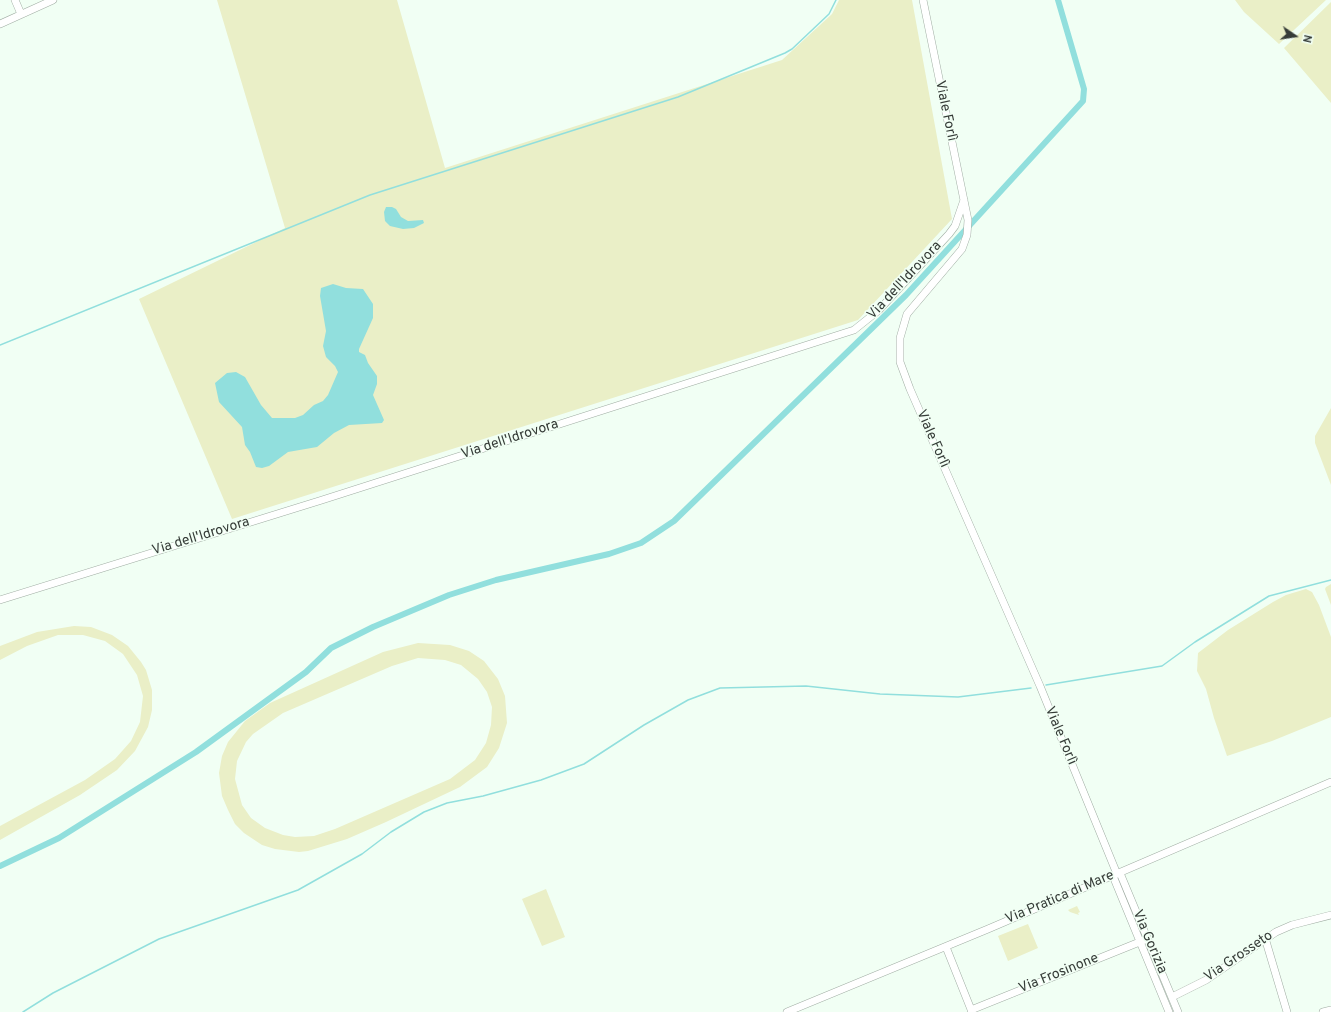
<!DOCTYPE html>
<html>
<head>
<meta charset="utf-8">
<style>
  body { margin:0 }
  #map { position:relative; width:1331px; height:1012px; overflow:hidden; background:#f1fff4; font-family:Overpass,sans-serif }
  canvas { display:block }
  .north { position:absolute; left:1275px; top:16px; width:40px; height:40px; -webkit-text-stroke:3px #f1fff4; paint-order:stroke; rotate:103deg; font-size:11px; font-weight:700; line-height:16px; text-align:center; color:#363c38 }
  .north::after { content:''; display:block; margin:auto; width:14px; height:18px; background:#363c38; clip-path:polygon(50% 0,100% 100%,50% 72%,0 100%) }
</style>
</head>
<body>
<div id="map">
<canvas width="1331" height="1012"></canvas>
<div class="north">N</div>
</div>
<script>
const g = document.querySelector('canvas').getContext('2d');
g.lineJoin = 'round';
function fill(path, color) {
  g.fillStyle = color;
  g.fill(path, 'evenodd');
}
function poly(rows) {
  const path = new Path2D();
  for (const r of rows) {
    path.moveTo(r[0], r[1]);
    for (let i = 2; i < r.length; i += 2) path.lineTo(r[i], r[i + 1]);
  }
  return path;
}
function stroke(path, color, width, dash) {
  g.strokeStyle = color;
  g.lineWidth = width;
  g.lineCap = dash ? 'butt' : 'round';
  g.setLineDash(dash || []);
  g.stroke(path);
}
function write(font, color, halo, rows, align = 'center') {
  g.font = font + ' Overpass,sans-serif';
  g.lineWidth = 3;
  g.setLineDash([]);
  g.textBaseline = 'middle';
  g.strokeStyle = halo;
  g.fillStyle = color;
  for (const [text, x, y, turn = 0] of rows) {
    g.save();
    g.translate(x, y);
    g.rotate((+turn || 0) * Math.PI / 180);
    g.textAlign = isNaN(turn) ? turn : align;
    if (halo) g.strokeText(text, 0, 0);
    g.fillText(text, 0, 0);
    g.restore();
  }
}
fill(poly([
  [217,0,397,0,445,168,782,60,832,14,839,0,912,0,952,219,858,320,232,519,139,299,285,228],
  [1235,0,1326,0,1279,44,1244,12],
  [1331,2,1331,103,1284,48],
  [1331,408,1331,485,1315,443,1315,436],
  [1331,584,1331,605,1325,589,1326,587],
  [1306,589,1312,592,1319,605,1331,637,1331,717,1272,741,1227,756,1214,718,1206,689,1197,671,1198,653,1228,630,1273,602,1286,595],
  [74,626,91,627,112,635,128,646,141,662,146,670,152,690,152,710,148,727,135,751,117,770,80,795,0,840,0,826,85,780,115,759,131,741,140,722,143,696,137,675,123,654,105,641,83,635,58,635,27,646,0,660,0,646,37,632],
  [418,643,450,645,469,651,484,661,498,679,505,696,507,723,499,748,487,767,460,787,386,822,347,839,308,851,299,852,275,849,262,845,244,833,235,824,228,810,222,796,219,773,222,756,228,742,245,721,270,703,383,652],
  [418,658,445,660,461,665,478,679,487,692,492,707,491,725,486,743,475,760,450,779,335,829,314,836,295,837,283,835,265,828,251,818,242,805,235,779,237,761,246,742,253,734,283,713,392,666],
  [546,889,565,937,542,946,522,899],
  [1077,906,1080,912,1078,913,1079,915,1070,912,1068,910],
  [1028,924,1038,948,1008,961,998,936]
]), '#eaefc7');
fill(poly([
  [386,207,392,207,396,209,401,217,408,221,423,220,424,223,414,228,403,229,390,226,385,221,384,212],
  [333,284,346,288,363,289,373,304,373,318,359,349,359,352,365,355,368,363,377,376,377,384,373,395,384,420,382,423,349,425,334,433,317,447,288,452,269,466,262,468,256,467,250,452,245,445,242,427,219,402,215,383,227,373,236,372,245,377,261,405,272,418,295,418,303,415,314,405,323,401,328,395,338,372,335,366,326,357,323,346,326,331,320,296,321,288]
]), '#91dfdd');
stroke(poly([
  [0,345,370,195,678,97,785,53,792,49,829,14,836,0],
  [1046,685,1162,666,1195,642,1269,596,1331,580],
  [23,1012,53,993,159,939,298,890,362,854,391,832,424,812,447,803,483,796,541,780,584,764,644,725,688,700,720,688,806,686,880,694,958,697,1031,688]
]), '#91dfdd', 1.5);
stroke(poly([
  [0,866,59,838,196,752,306,672,331,648,373,627,449,595,496,580,609,554,641,543,674,521,906,295,1083,101,1084,89,1058,0]
]), '#91dfdd', 6);
const minor = poly([
  [15,0,21,14],
  [923,0,968,220,967,235,962,249,907,314,900,338,900,362,910,389,1040,686,1117,874],
  [0,24,53,0],
  [0,600,322,500,854,330,879,310,949,234,955,226,964,200],
  [1120,873,1178,1012],
  [1113,876,1169,1012],
  [1265,938,1287,1012],
  [946,947,972,1012],
  [1172,997,1206,980,1276,932,1292,925,1331,915],
  [971,1010,1147,939],
  [787,1012,988,929,1331,782],
  [1323,1012,1331,1010]
]);
stroke(minor, '#a0ada3', 8);
stroke(minor, '#fff', 7);
write('14px', '#363c38', '#f1fff4', [
  ["Viale Forlì",945,111,78],
  ["Via dell'Idrovora",905,281,-47],
  ["Viale Forlì",932,439,66],
  ["Via dell'Idrovora",510,440,-18],
  ["Via dell'Idrovora",201,537,-17],
  ["Viale Forlì",1060,736,67],
  ["Via Pratica di Mare",1060,898,-23],
  ["Via Gorizia",1149,942,67],
  ["Via Grosseto",1239,957,-34],
  ["Via Frosinone",1059,974,-22]
]);
</script>
</body>
</html>
